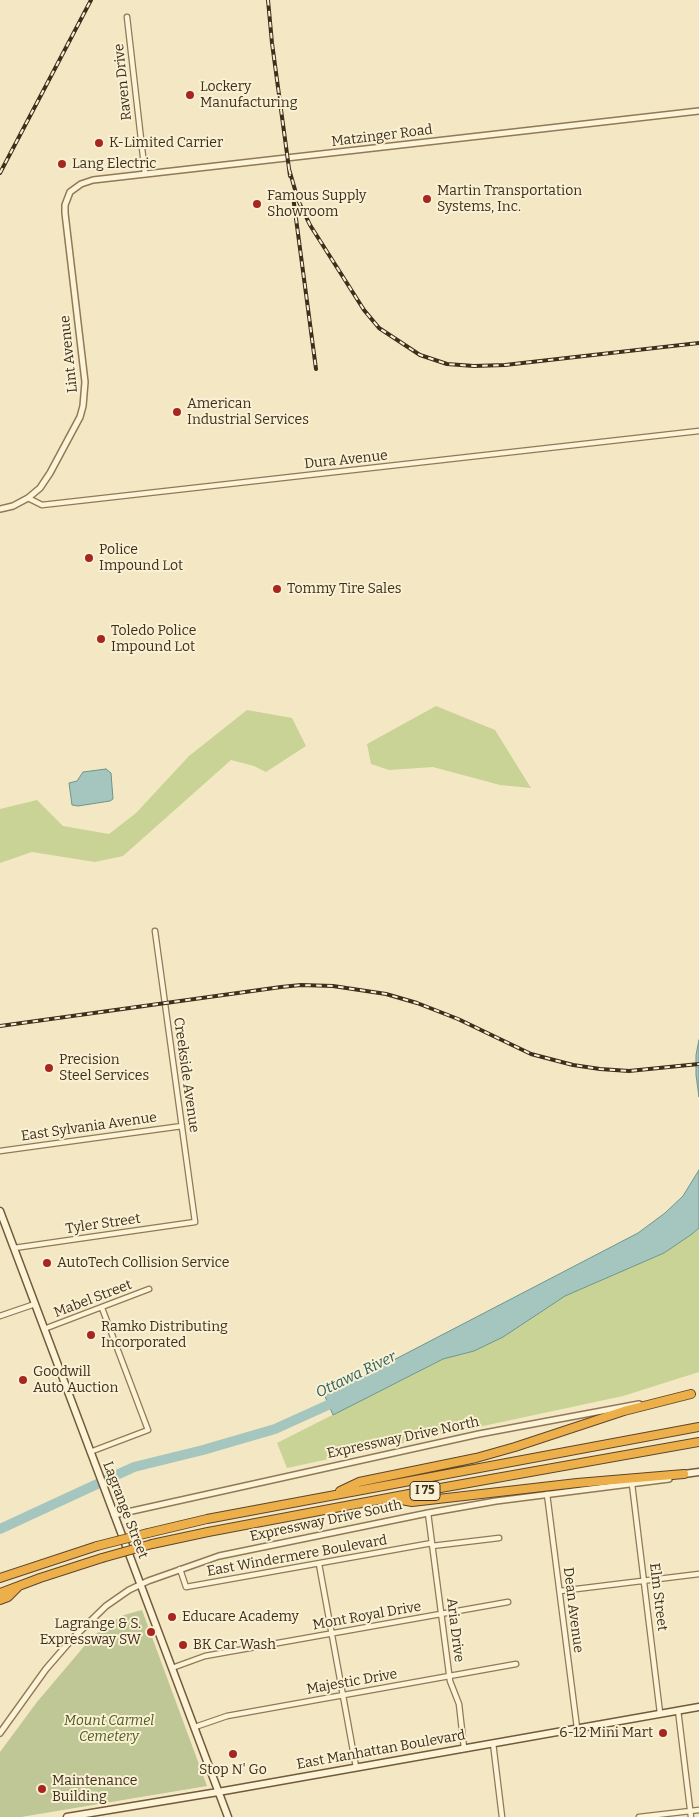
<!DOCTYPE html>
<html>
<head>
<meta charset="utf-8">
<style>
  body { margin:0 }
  canvas { display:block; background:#f3e8c3 }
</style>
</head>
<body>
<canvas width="699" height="1817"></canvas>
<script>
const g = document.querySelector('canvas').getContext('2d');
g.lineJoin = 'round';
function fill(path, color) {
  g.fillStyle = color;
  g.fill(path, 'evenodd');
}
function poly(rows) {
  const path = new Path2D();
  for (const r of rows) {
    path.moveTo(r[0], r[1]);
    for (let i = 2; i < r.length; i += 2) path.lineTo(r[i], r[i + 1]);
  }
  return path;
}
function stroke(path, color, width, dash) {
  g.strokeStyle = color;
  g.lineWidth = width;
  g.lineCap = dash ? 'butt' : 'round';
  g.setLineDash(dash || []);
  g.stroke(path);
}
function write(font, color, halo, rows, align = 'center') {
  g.font = font + ' Bitter,serif';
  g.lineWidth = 4;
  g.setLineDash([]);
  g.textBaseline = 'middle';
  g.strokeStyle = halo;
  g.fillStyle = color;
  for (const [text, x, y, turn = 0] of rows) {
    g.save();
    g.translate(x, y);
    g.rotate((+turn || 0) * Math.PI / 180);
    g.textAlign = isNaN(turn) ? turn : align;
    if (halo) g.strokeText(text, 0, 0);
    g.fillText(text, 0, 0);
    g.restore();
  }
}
fill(poly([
  [436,706,495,730,531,788,500,785,433,767,389,770,371,764,367,744],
  [247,710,292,718,306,746,266,772,254,766,231,760,123,856,95,862,32,852,0,863,0,809,37,800,63,826,109,834,136,813,189,756],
  [699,1228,699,1372,623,1396,287,1468,277,1443,443,1359,474,1351,502,1337,565,1296,664,1253,692,1234]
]), '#c8d395');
fill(poly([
  [142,1610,207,1786,21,1817,0,1817,0,1752,37,1702,92,1637,113,1621,124,1615]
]), '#bec795');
const water = poly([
  [106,769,111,773,113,799,110,801,78,806,72,805,69,783,77,781,83,772,106,769],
  [699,1040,699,1097,696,1075,696,1055,699,1040],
  [699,1170,699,1228,692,1234,664,1253,565,1296,503,1337,474,1351,443,1359,333,1415,324,1394,361,1377,638,1233,665,1213,683,1196,699,1170]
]);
fill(water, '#a5c6be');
stroke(water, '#6b968d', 1);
stroke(poly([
  [0,1529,134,1467,203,1450,275,1429,339,1400]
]), '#a5c6be', 10);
const minor = poly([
  [127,17,145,174],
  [28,498,42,505,699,431],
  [0,1151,182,1126],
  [14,1248,195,1222,155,931],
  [0,1316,35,1304],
  [44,1329,149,1289],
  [90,1452,148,1430,102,1308],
  [632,1484,660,1713],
  [547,1494,577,1728],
  [428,1513,450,1681,459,1704,464,1748],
  [432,1546,499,1538],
  [319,1564,356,1767],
  [180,1569,186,1587,432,1543],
  [560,1591,699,1574],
  [172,1668,205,1656,508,1602],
  [678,1710,691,1817],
  [195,1727,227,1716,516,1664],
  [493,1743,502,1817],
  [639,1817,699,1810]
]);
const tertiary = poly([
  [0,509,13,506,28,498,40,488,50,473,80,417,83,406,85,382,65,213,65,205,70,192,81,184,93,180,699,111],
  [114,1515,479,1434,639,1404],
  [0,1733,46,1669,72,1639,106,1606,129,1590,148,1581,219,1556,428,1513,496,1501,669,1479]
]);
const secondary = poly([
  [0,1211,228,1817],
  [684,1474,699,1472],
  [67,1817,218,1792,699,1707]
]);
const motorway = poly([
  [340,1491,359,1482,476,1458,515,1447,624,1411,691,1394],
  [396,1499,412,1502,577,1483,684,1474],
  [148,1533,207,1519,699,1427],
  [152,1544,208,1532,446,1487,699,1442],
  [0,1578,97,1546],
  [0,1593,40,1578,102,1558],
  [0,1600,8,1597,18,1587]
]);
stroke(minor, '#907957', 7);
stroke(tertiary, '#907957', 8);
stroke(secondary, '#725a3a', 9);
stroke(motorway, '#5e462c', 10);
stroke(minor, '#fdf4d8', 4.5);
stroke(tertiary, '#fdf4d8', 5);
stroke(secondary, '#fdf4d8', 6);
stroke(motorway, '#ecaf4a', 8);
const rail = poly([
  [268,0,272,43,290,176],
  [289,169,298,200,310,225,364,310,379,328,420,355,447,364,474,366,505,365,699,343],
  [0,173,91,0],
  [293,196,316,369],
  [0,1026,281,987,301,985,333,986,386,994,417,1003,458,1019,531,1054,573,1065,600,1069,629,1071,699,1064]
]);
stroke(rail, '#3e2f1d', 4);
stroke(rail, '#faf1d4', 2, [5.5]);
const motorwayBridge = poly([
  [97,1546,148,1533],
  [102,1558,152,1544]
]);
stroke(motorwayBridge, '#5e462c', 10, []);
stroke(motorwayBridge, '#ecaf4a', 8);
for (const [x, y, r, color] of [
  [190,95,5,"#a7261f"],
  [99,143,5,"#a7261f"],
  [62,164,5,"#a7261f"],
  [427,199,5,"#a7261f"],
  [257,204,5,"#a7261f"],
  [177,412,5,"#a7261f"],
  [89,558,5,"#a7261f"],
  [277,589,5,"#a7261f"],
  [101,639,5,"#a7261f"],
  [49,1068,5,"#a7261f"],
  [47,1263,5,"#a7261f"],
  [91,1335,5,"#a7261f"],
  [23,1380,5,"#a7261f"],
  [172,1617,5,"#a7261f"],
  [151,1632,5,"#a7261f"],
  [183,1645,5,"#a7261f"],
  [663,1733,5,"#a7261f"],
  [233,1754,5,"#a7261f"],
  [42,1789,5,"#a7261f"]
]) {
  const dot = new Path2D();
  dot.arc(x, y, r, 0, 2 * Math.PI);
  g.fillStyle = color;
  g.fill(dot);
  stroke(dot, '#faf1d4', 2);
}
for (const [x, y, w] of [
  [425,1491,30]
]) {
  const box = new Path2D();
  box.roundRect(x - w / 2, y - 9.5, w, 19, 4);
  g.fillStyle = '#faf1d4';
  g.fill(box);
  stroke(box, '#3e2f1d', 1);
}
write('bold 12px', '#3e2f1d', null, [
  ["I 75",425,1491]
]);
write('14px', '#3e2f1d', '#faf1d4', [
  ["Raven Drive",123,82,-96],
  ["Matzinger Road",382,136,-7],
  ["Lint Avenue",69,354,-96],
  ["Dura Avenue",346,460,-6],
  ["Creekside Avenue",186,1075,82],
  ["East Sylvania Avenue",89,1127,-8],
  ["Tyler Street",103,1224,-8],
  ["Mabel Street",93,1299,-21],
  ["Expressway Drive North",403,1438,-12],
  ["Lagrange Street",125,1510,69],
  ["Expressway Drive South",326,1521,-12],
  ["East Windermere Boulevard",297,1556,-10],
  ["Elm Street",658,1597,83],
  ["Dean Avenue",573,1610,83],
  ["Mont Royal Drive",367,1616,-10],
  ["Aria Drive",455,1630,83],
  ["Majestic Drive",352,1682,-10],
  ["East Manhattan Boulevard",381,1750,-10]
]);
write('14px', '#3e2f1d', '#faf1d4', [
  ["Lockery",200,87],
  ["Manufacturing",200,103],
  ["K-Limited Carrier",109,143],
  ["Lang Electric",72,164],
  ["Martin Transportation",437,191],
  ["Systems, Inc.",437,207],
  ["Famous Supply",267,196],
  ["Showroom",267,212],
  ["American",187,404],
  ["Industrial Services",187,420],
  ["Police",99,550],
  ["Impound Lot",99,566],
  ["Tommy Tire Sales",287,589],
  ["Toledo Police",111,631],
  ["Impound Lot",111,647],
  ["Precision",59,1060],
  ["Steel Services",59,1076],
  ["AutoTech Collision Service",57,1263],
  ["Ramko Distributing",101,1327],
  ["Incorporated",101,1343],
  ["Goodwill",33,1372],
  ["Auto Auction",33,1388],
  ["Educare Academy",182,1617],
  ["Lagrange & S.",141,1624,"right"],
  ["Expressway SW",141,1640,"right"],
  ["BK Car Wash",193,1645],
  ["6-12 Mini Mart",653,1733,"right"],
  ["Stop N' Go",233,1770,"center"],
  ["Maintenance",52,1781],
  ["Building",52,1797]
], 'left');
write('italic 14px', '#4b5d21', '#faf1d4', [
  ["Mount Carmel",109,1721],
  ["Cemetery",109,1737]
]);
write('italic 15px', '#2a6060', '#faf1d4', [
  ["Ottawa River",356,1375,-26]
]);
</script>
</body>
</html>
